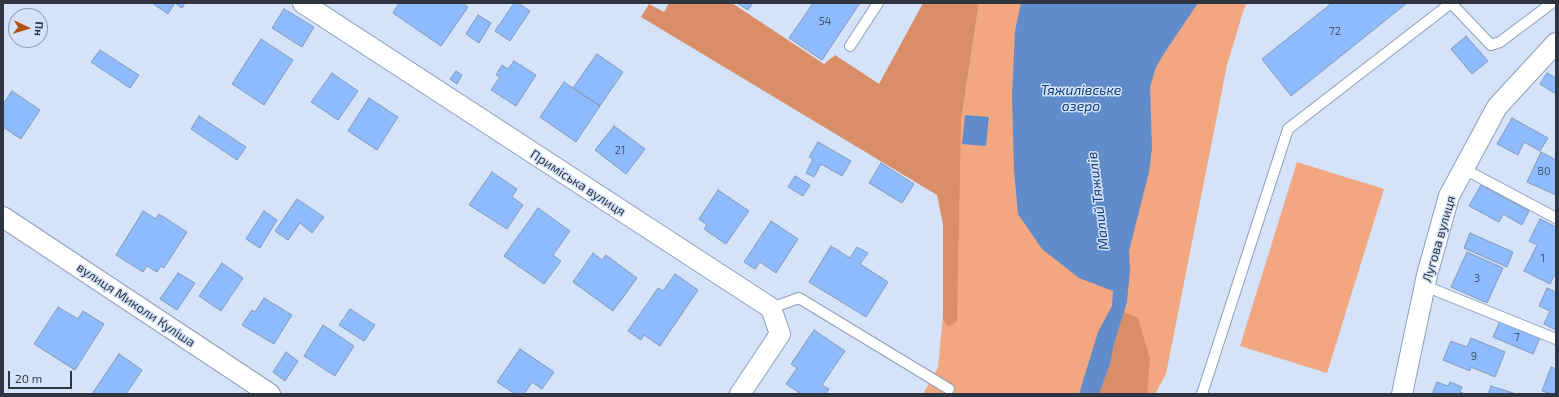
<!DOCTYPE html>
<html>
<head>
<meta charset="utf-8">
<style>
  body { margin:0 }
  #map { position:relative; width:1559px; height:397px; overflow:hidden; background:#d4e3f9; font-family:"Exo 2",sans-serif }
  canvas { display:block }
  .frame { position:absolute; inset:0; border:4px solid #2e3540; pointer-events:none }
  .north { position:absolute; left:8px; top:8px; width:40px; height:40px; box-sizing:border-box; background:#d4e3f9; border:1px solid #929daf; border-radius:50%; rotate:94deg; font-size:11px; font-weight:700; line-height:16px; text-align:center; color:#2e3540 }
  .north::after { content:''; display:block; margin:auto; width:14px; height:18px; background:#b2520f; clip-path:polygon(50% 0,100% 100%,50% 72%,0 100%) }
  .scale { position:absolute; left:8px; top:371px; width:64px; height:18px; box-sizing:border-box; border:2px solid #2e3540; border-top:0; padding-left:5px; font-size:12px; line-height:14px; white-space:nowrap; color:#2e3540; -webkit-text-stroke:3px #d4e3f9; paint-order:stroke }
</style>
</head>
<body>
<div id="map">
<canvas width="1559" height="397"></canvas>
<div class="frame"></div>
<div class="north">Пн</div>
<div class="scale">20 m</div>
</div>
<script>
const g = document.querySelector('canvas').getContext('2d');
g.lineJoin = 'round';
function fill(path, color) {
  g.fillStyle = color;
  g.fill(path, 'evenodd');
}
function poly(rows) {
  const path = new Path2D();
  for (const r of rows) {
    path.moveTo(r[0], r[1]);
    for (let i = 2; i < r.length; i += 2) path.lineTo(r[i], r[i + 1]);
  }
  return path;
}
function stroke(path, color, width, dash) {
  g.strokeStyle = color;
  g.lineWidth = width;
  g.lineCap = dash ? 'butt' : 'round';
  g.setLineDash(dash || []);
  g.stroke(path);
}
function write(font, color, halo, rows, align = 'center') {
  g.font = font + ' "Exo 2",sans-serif';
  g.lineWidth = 3;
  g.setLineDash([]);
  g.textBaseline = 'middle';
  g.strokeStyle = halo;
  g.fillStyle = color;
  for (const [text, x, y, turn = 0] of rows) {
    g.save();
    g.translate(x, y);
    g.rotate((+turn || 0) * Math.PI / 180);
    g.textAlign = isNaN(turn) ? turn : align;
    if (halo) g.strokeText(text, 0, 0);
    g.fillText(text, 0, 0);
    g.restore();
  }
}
fill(poly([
  [979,3,1247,3,1243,12,1227,65,1166,374,1155,394,923,394,938,368,961,121],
  [1297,162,1384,189,1327,373,1240,346]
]), '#f2a780');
fill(poly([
  [669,3,732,3,824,64,835,55,879,84,923,3,979,3,961,121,957,321,948,327,943,319,943,224,937,195,641,17,649,4,664,12],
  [1124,312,1138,318,1150,359,1147,394,1099,394,1110,364,1114,344]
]), '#da8e67');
fill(poly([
  [1021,3,1198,3,1165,52,1156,67,1150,87,1152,148,1149,172,1129,251,1130,270,1127,302,1114,344,1110,364,1099,394,1079,394,1098,332,1112,306,1113,291,1079,278,1042,249,1018,214,1014,171,1012,95,1015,31],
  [965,115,989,117,986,146,962,144]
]), '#608ccb');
const building = poly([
  [152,3,185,3,182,8,175,3,168,14,152,3],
  [399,3,462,3,468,7,441,46,393,13,399,3],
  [514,3,518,3,530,11,510,41,495,31,514,3],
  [737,3,753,3,748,10,737,3],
  [813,3,860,3,822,60,789,38,813,3],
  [1332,3,1407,3,1291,96,1262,59,1332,3],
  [284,9,314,27,302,47,272,28,284,9],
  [478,15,491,23,479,43,466,34,478,15],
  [1466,36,1488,61,1472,74,1451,49,1466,36],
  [261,39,293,60,264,105,232,84,261,39],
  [100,50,139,75,130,88,91,62,100,50],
  [597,54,623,72,600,106,573,88,597,54],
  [514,61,536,75,516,106,491,90,500,77,496,75,502,65,508,69,514,61],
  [456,71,462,75,457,84,450,79,456,71],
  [332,73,358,91,338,120,311,102,332,73],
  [1547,73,1556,78,1556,94,1540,84,1547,73],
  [564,82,600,106,576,142,540,117,564,82],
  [12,91,40,110,21,139,3,127,3,104,12,91],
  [369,98,398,117,377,150,348,131,369,98],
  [199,116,246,147,237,160,191,129,199,116],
  [1512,118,1548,138,1540,151,1524,142,1518,155,1497,144,1512,118],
  [614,126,645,149,626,174,595,150,614,126],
  [818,142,851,161,842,176,821,164,814,177,806,173,813,159,809,157,818,142],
  [1541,152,1556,160,1556,195,1527,182,1541,152],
  [881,163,914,184,902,203,869,183,881,163],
  [492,172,517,189,512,197,523,205,507,229,469,205,492,172],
  [795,176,810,185,803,196,788,187,795,176],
  [1481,185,1529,211,1522,225,1503,214,1499,222,1469,206,1481,185],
  [718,190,749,211,726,244,704,229,707,225,699,219,718,190],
  [297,199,324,217,312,233,300,223,288,240,275,231,297,199],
  [538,208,570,231,553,255,561,261,544,284,504,256,538,208],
  [143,211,156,219,159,214,187,232,164,268,161,266,157,272,147,266,143,272,116,255,143,211],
  [264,211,277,220,260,248,246,239,264,211],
  [1540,219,1556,227,1556,272,1550,284,1524,271,1537,245,1529,241,1540,219],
  [771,221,798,239,776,273,760,262,755,269,744,262,771,221],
  [1470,233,1513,252,1507,267,1464,248,1470,233],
  [831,246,850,258,857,247,868,253,860,264,888,282,866,317,809,282,831,246],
  [1467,252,1503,268,1487,303,1451,287,1467,252],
  [593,253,602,260,606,255,637,278,613,311,573,282,593,253],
  [222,263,243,278,221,311,199,296,222,263],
  [178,273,195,283,177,310,160,299,178,273],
  [675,274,698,290,660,346,644,335,641,340,628,331,658,288,663,291,675,274],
  [1547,288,1556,292,1556,330,1544,324,1550,311,1539,306,1547,288],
  [264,298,292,315,274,344,242,325,252,310,255,312,264,298],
  [58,307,78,319,83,311,104,324,75,370,34,344,58,307],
  [350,309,375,325,364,341,339,325,350,309],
  [1500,321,1540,338,1533,354,1493,337,1500,321],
  [323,325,354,346,335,376,304,356,323,325],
  [814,330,845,351,822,385,829,389,826,394,801,394,786,384,797,368,791,364,814,330],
  [1471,338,1505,352,1495,377,1471,367,1470,371,1443,360,1451,341,1467,347,1471,338],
  [520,349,554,372,542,389,532,382,524,394,515,394,497,382,520,349],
  [286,352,298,361,285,381,273,372,286,352],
  [119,354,142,370,126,394,92,394,119,354],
  [1551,367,1556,369,1556,394,1551,394,1542,391,1551,367],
  [1437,382,1448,386,1450,382,1462,387,1460,392,1466,394,1432,394,1437,382],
  [1491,386,1516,394,1488,394,1491,386]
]);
fill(building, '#8dbbfd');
stroke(building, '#889ab4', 1);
const lane = poly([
  [850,46,878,3],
  [1464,169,1556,218],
  [1425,286,1556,339],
  [771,308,799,298,949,389],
  [1202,394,1288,129,1451,3,1491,45,1500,42,1552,3]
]);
const street = poly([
  [303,3,771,308,780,334,740,394],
  [3,217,270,394],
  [1402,394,1427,275,1449,196,1497,107,1556,43]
]);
stroke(lane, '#8d9fb9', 12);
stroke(street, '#8d9fb9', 22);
stroke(lane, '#fff', 10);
stroke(street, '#fff', 20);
write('11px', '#46566f', null, [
  ["54",825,21],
  ["72",1335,31],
  ["21",620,150],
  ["80",1544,171],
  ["1",1543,258],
  ["3",1477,278],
  ["7",1517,337],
  ["9",1474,356]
]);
write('13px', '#2e3540', '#d4e3f9', [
  ["Приміська вулиця",578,183,33],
  ["Лугова вулиця",1439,239,-74],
  ["вулиця Миколи Куліша",136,305,34]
]);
write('italic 14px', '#133d77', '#d4e3f9', [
  ["Тяжилівське",1081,90],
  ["озеро",1081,106],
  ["Малий Тяжилів",1098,201,-97]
]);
</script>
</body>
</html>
